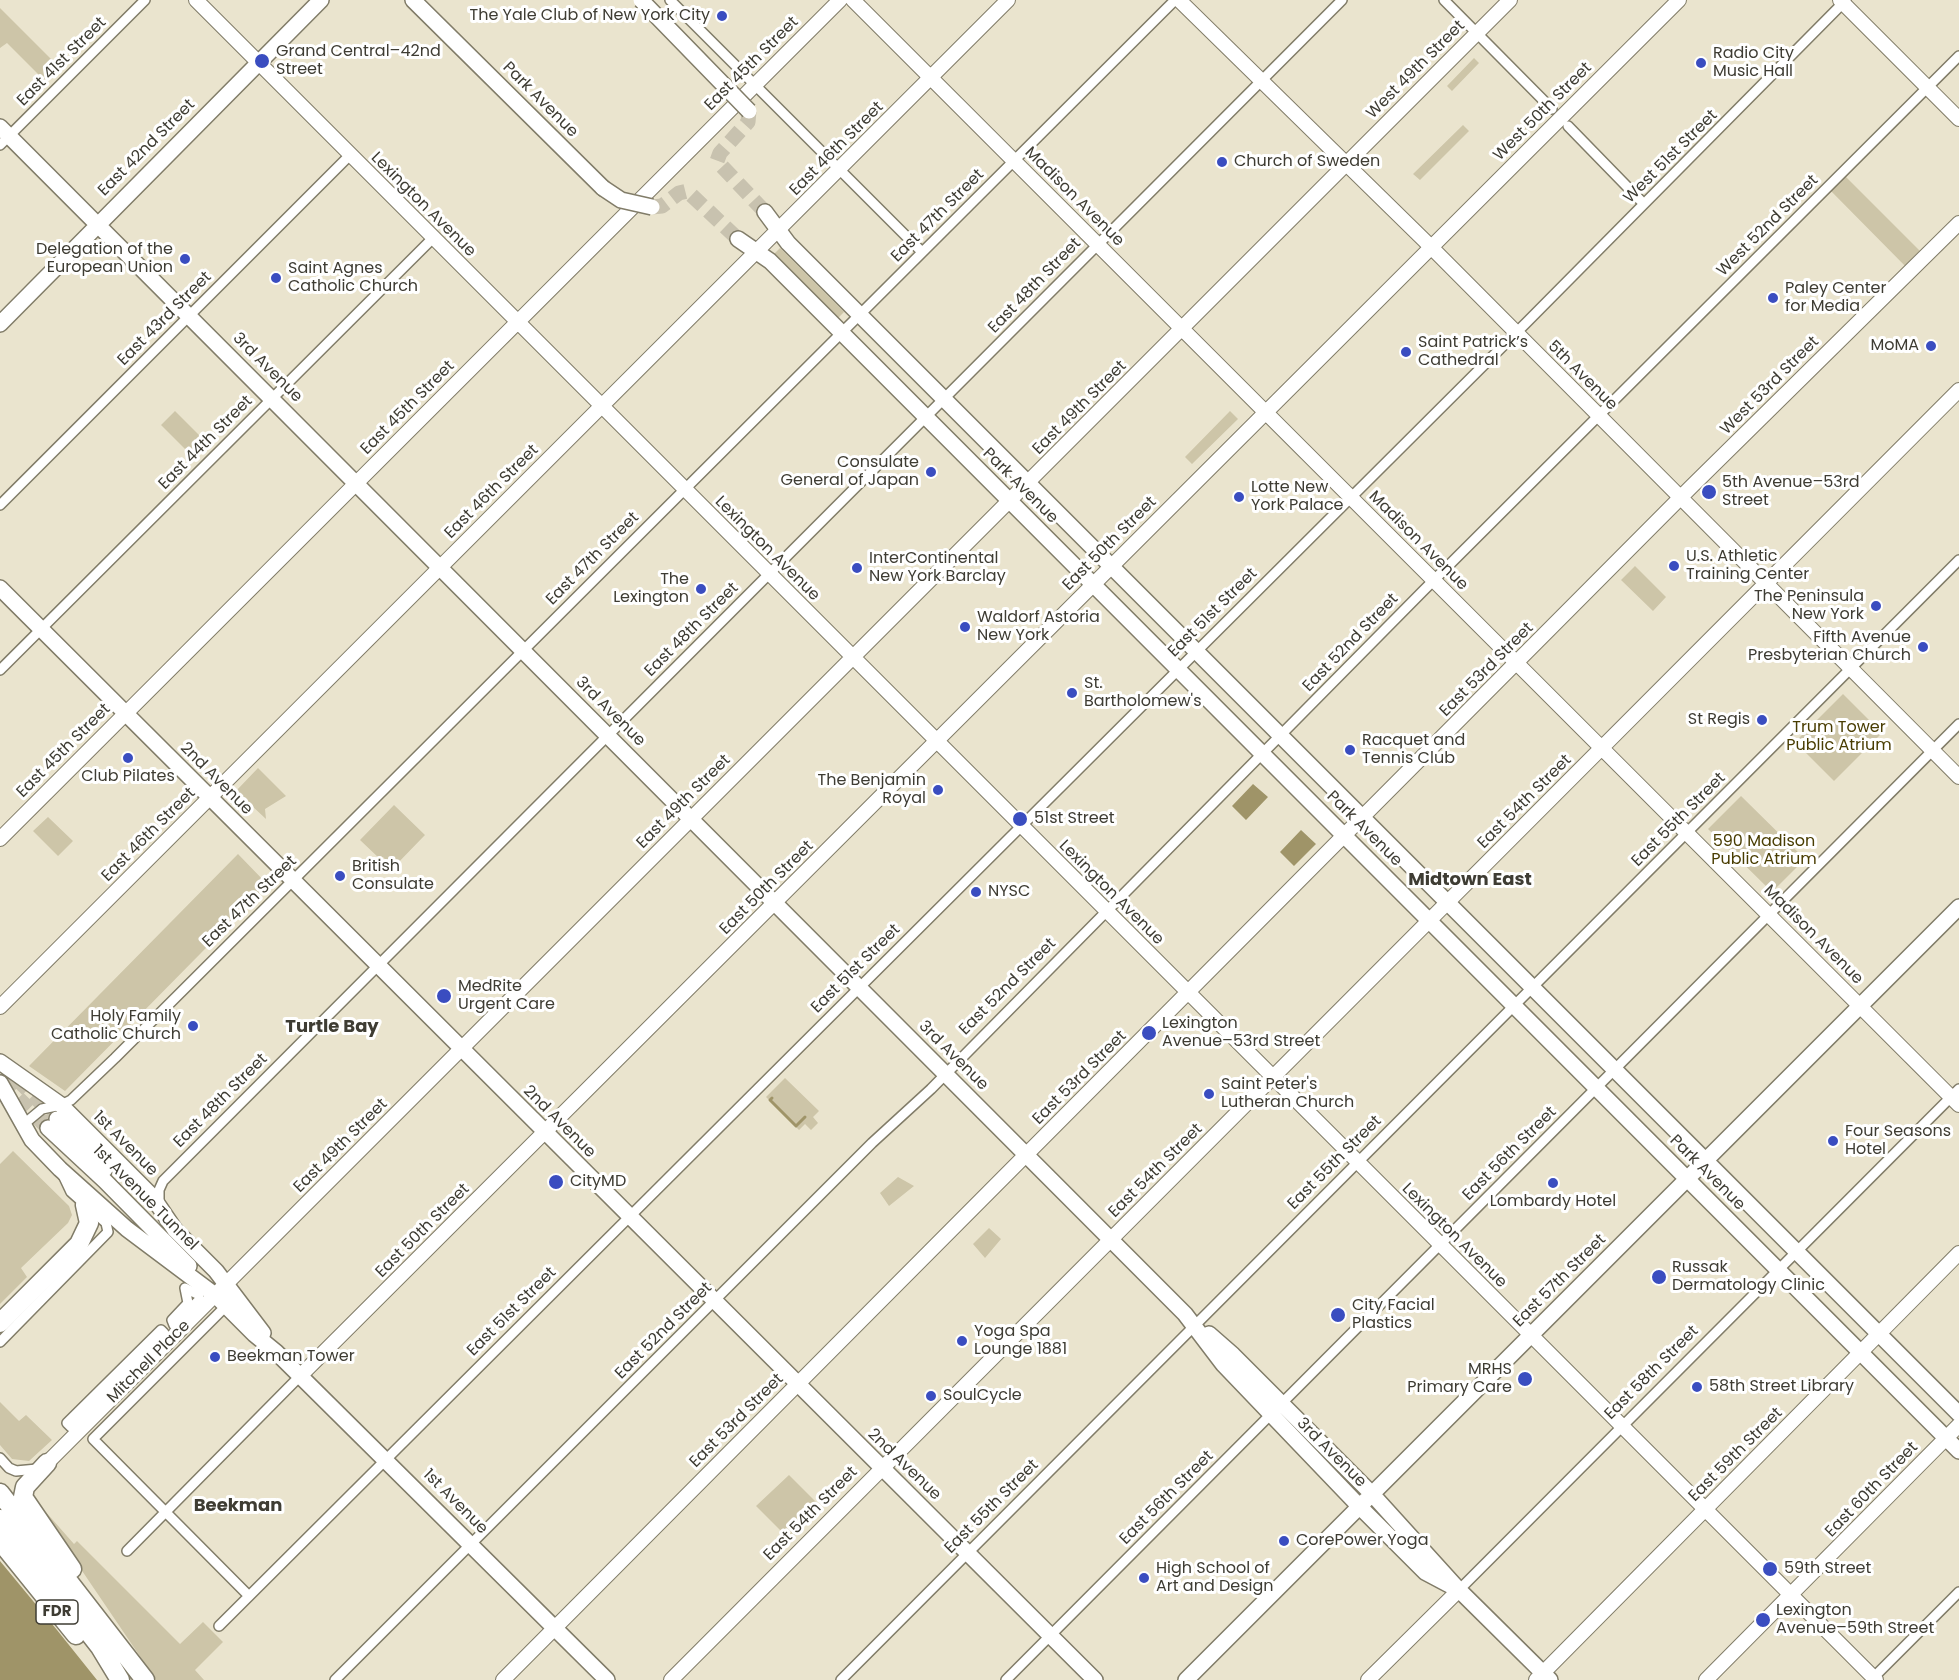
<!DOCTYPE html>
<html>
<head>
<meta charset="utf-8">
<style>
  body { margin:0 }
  canvas { display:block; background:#eae4ce }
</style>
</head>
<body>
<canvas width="1959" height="1680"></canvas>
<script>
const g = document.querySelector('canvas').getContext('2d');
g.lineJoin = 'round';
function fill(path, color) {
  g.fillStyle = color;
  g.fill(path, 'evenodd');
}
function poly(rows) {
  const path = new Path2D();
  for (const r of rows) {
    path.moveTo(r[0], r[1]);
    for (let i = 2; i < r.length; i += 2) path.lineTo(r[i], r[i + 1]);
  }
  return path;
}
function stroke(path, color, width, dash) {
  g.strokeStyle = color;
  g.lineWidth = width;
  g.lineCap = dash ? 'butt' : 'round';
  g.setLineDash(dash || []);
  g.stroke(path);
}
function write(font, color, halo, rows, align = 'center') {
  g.font = font + ' Poppins,sans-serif';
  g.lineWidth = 6;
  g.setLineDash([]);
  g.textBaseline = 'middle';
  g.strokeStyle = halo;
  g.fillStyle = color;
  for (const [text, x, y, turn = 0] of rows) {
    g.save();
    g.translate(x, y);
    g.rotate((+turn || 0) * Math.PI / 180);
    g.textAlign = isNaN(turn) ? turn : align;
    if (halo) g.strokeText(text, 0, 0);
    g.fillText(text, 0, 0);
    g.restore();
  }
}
fill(poly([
  [0,8,58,66,44,80,7,43,0,48],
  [1474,58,1479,63,1452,91,1447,86],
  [1533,117,1538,121,1508,152,1503,147],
  [1463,125,1469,131,1420,180,1413,174],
  [1842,173,1925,256,1910,271,1828,188],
  [780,248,844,312,838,318,774,254],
  [175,411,207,443,193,457,161,425],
  [1230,411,1238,419,1192,464,1185,457],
  [1635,566,1666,597,1653,611,1621,580],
  [1843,694,1882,733,1834,781,1795,742],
  [258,768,286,796,265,809,266,819,236,791],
  [1741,796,1805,859,1772,892,1708,829],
  [394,805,425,835,393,868,383,857,380,859,360,840],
  [48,817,73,841,58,856,33,831],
  [238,854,268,885,65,1091,29,1066],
  [785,1078,819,1111,813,1117,818,1123,811,1130,805,1124,799,1130,766,1097],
  [13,1151,69,1206,72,1215,68,1223,21,1268,27,1277,0,1304,0,1164],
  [898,1177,914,1186,889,1206,880,1193],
  [989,1228,1001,1239,985,1258,973,1244],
  [0,1402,19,1421,26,1415,52,1440,29,1461,12,1459,0,1445],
  [789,1475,822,1508,790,1540,756,1506],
  [30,1494,74,1544,77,1541,180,1644,203,1622,223,1642,195,1670,204,1680,156,1680]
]), '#cdc5a8');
fill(poly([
  [1253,784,1268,797,1246,820,1232,806],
  [1301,830,1316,844,1294,866,1280,852],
  [0,1561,57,1630,97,1680,0,1680]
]), '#9f9468');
stroke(poly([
  [772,1098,770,1100,796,1126,805,1117]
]), '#9f9468', 3);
stroke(poly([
  [749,111,748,122,720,153,717,161,765,212],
  [652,207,662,206,679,193,687,191,738,239],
  [17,1079,57,1119],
  [2,1082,48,1128]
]), '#c8c2af', 15, [15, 8]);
const street = poly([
  [670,0,922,252],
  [1444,0,1552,109],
  [1568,126,1644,204],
  [0,145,145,0],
  [0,505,350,155],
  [0,670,433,238],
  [24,1124,42,1109,61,1105,71,1100,115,1058,1175,0],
  [159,1203,159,1190,163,1181,1342,0],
  [185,1288,199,1295,199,1300,174,1325,172,1320,188,1303,185,1288],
  [226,1306,93,1439,249,1596],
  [161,1330,164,1333,71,1427,67,1423,161,1330],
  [0,1342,108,1232,106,1223,71,1192,62,1173],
  [0,1458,9,1468,16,1471,37,1469],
  [127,1551,300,1376],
  [1459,1590,1959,1089],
  [219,1626,1528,321,1846,0],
  [335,1680,872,1143,931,1089,1423,591,1959,56],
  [841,1680,1959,560],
  [1006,1680,1959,724],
  [1871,1680,1959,1592]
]);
const secondary = poly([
  [196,0,1876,1680],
  [853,0,1959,1105],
  [1179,0,1424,240,1959,777],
  [1840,0,1959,119],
  [0,839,840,0],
  [0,1007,1008,0],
  [300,1376,1679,0],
  [47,1463,1510,0],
  [503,1680,1691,487,1959,223],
  [671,1680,1959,390],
  [1368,1680,1459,1590],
  [1536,1680,1959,1253],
  [1706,1680,1959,1425]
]);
const primary = poly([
  [413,0,603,188],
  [0,127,1185,1314,1223,1364,1360,1507,1425,1572,1459,1590],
  [765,212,788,243,1959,1414],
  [738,239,770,261,1959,1451],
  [0,324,321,0],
  [0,588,1095,1680],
  [0,1062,61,1105,152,1196,175,1230,216,1271,263,1333],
  [0,1083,32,1140,60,1169,127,1229,215,1295,254,1334,276,1352,607,1680],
  [57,1119,105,1169],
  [48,1128,105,1181,189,1266],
  [1209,1334,1233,1355,1372,1494,1459,1590,1550,1680],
  [1186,1680,1959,907]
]);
const highway = poly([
  [0,1323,79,1244,89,1223,85,1205],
  [47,1463,25,1487,23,1497,72,1569],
  [0,1493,145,1680],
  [0,1519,100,1647,120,1680],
  [0,1541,76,1635]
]);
stroke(street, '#817c68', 12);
stroke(secondary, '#817c68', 16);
stroke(primary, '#817c68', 18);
stroke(highway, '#817c68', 21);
stroke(street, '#fff', 9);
stroke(secondary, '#fff', 14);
stroke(primary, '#fff', 15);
stroke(highway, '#fff', 18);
const primaryBridge = poly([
  [641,0,749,111],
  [603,188,621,200,652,207]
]);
stroke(primaryBridge, '#817c68', 18, []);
stroke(primaryBridge, '#fff', 15);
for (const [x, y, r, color] of [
  [722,16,6,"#3a4dc0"],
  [262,61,8,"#3a4dc0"],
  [1701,63,6,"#3a4dc0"],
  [1222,162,6,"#3a4dc0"],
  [185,259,6,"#3a4dc0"],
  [276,278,6,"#3a4dc0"],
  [1773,298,6,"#3a4dc0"],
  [1931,346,6,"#3a4dc0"],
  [1406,352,6,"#3a4dc0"],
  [931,472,6,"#3a4dc0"],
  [1709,492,8,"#3a4dc0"],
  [1239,497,6,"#3a4dc0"],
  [1674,566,6,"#3a4dc0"],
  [857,568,6,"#3a4dc0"],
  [701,589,6,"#3a4dc0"],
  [1876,606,6,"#3a4dc0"],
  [965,627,6,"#3a4dc0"],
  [1923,647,6,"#3a4dc0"],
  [1072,693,6,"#3a4dc0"],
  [1762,720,6,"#3a4dc0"],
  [1350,750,6,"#3a4dc0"],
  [128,758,6,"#3a4dc0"],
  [938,790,6,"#3a4dc0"],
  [1020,819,8,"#3a4dc0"],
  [340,876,6,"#3a4dc0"],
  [976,892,6,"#3a4dc0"],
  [444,996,8,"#3a4dc0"],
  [193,1026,6,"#3a4dc0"],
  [1149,1033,8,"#3a4dc0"],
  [1209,1094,6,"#3a4dc0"],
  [1833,1141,6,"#3a4dc0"],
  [556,1182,8,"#3a4dc0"],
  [1553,1183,6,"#3a4dc0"],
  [1659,1277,8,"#3a4dc0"],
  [1338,1315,8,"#3a4dc0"],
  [962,1341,6,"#3a4dc0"],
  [215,1357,6,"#3a4dc0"],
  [1525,1379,8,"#3a4dc0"],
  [1697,1387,6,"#3a4dc0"],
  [931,1396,6,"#3a4dc0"],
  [1284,1541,6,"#3a4dc0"],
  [1770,1569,8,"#3a4dc0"],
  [1144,1578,6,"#3a4dc0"],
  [1763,1620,8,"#3a4dc0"]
]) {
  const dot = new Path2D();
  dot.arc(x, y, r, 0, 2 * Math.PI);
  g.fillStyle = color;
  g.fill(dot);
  stroke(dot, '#fff', 2);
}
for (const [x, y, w] of [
  [57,1612,42]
]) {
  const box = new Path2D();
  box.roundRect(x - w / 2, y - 12, w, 24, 4.5);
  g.fillStyle = '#fff';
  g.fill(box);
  stroke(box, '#3e3c33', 1.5);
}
write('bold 15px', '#3e3c33', null, [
  ["FDR",57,1612]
]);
write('16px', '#3e3c33', '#fff', [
  ["The Yale Club of New York City",710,16,"right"],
  ["Grand Central–42nd",276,52],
  ["Street",276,70],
  ["Radio City",1713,54],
  ["Music Hall",1713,72],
  ["Church of Sweden",1234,162],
  ["Delegation of the",173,250,"right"],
  ["European Union",173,268,"right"],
  ["Saint Agnes",288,269],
  ["Catholic Church",288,287],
  ["Paley Center",1785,289],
  ["for Media",1785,307],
  ["Saint Patrick’s",1418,343],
  ["Cathedral",1418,361],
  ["MoMA",1919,346,"right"],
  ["Consulate",919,463,"right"],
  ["General of Japan",919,481,"right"],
  ["5th Avenue–53rd",1722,483],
  ["Street",1722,501],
  ["Lotte New",1251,488],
  ["York Palace",1251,506],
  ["U.S. Athletic",1686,557],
  ["Training Center",1686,575],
  ["InterContinental",869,559],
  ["New York Barclay",869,577],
  ["The",689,580,"right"],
  ["Lexington",689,598,"right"],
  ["The Peninsula",1864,597,"right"],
  ["New York",1864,615,"right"],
  ["Waldorf Astoria",977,618],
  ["New York",977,636],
  ["Fifth Avenue",1911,638,"right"],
  ["Presbyterian Church",1911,656,"right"],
  ["St.",1084,684],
  ["Bartholomew's",1084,702],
  ["St Regis",1750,720,"right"],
  ["Racquet and",1362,741],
  ["Tennis Club",1362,759],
  ["Club Pilates",128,777,"center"],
  ["The Benjamin",926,781,"right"],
  ["Royal",926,799,"right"],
  ["51st Street",1034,819],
  ["British",352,867],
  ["Consulate",352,885],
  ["NYSC",988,892],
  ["MedRite",458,987],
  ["Urgent Care",458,1005],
  ["Holy Family",181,1017,"right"],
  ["Catholic Church",181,1035,"right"],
  ["Lexington",1162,1024],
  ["Avenue–53rd Street",1162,1042],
  ["Saint Peter's",1221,1085],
  ["Lutheran Church",1221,1103],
  ["Four Seasons",1845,1132],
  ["Hotel",1845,1150],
  ["CityMD",570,1182],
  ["Lombardy Hotel",1553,1202,"center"],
  ["Russak",1672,1268],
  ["Dermatology Clinic",1672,1286],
  ["City Facial",1352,1306],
  ["Plastics",1352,1324],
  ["Yoga Spa",974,1332],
  ["Lounge 1881",974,1350],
  ["Beekman Tower",227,1357],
  ["MRHS",1512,1370,"right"],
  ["Primary Care",1512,1388,"right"],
  ["58th Street Library",1709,1387],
  ["SoulCycle",943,1396],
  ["CorePower Yoga",1296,1541],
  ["High School of",1156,1569],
  ["Art and Design",1156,1587],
  ["59th Street",1784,1569],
  ["Lexington",1776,1611],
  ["Avenue–59th Street",1776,1629]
], 'left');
write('16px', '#3e3c33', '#fff', [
  ["East 41st Street",62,62,-45],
  ["East 45th Street",752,64,-45],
  ["West 49th Street",1416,70,-45],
  ["Park Avenue",540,100,45],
  ["West 50th Street",1543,112,-45],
  ["East 42nd Street",147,148,-45],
  ["East 46th Street",837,149,-45],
  ["West 51st Street",1671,157,-45],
  ["Madison Avenue",1074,197,45],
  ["Lexington Avenue",423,205,45],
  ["East 47th Street",938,216,-45],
  ["West 52nd Street",1768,226,-45],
  ["East 48th Street",1035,286,-46],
  ["East 43rd Street",165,319,-45],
  ["3rd Avenue",267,368,45],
  ["5th Avenue",1582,376,45],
  ["West 53rd Street",1770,386,-45],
  ["East 45th Street",408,408,-45],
  ["East 49th Street",1080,408,-45],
  ["East 44th Street",206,443,-45],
  ["Park Avenue",1020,486,45],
  ["East 46th Street",492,492,-45],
  ["Madison Avenue",1418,541,45],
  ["East 50th Street",1110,544,-45],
  ["Lexington Avenue",767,549,45],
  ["East 47th Street",593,559,-45],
  ["East 51st Street",1213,613,-45],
  ["East 48th Street",692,630,-45],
  ["East 52nd Street",1351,643,-46],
  ["East 53rd Street",1487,670,-45],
  ["3rd Avenue",610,712,45],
  ["East 45th Street",64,751,-45],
  ["2nd Avenue",216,779,45],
  ["East 49th Street",684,802,-45],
  ["East 54th Street",1525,802,-45],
  ["East 55th Street",1679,820,-45],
  ["Park Avenue",1364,829,45],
  ["East 46th Street",149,835,-45],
  ["East 50th Street",767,888,-45],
  ["Lexington Avenue",1111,893,45],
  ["East 47th Street",250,902,-44],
  ["Madison Avenue",1813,935,45],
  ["East 51st Street",856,969,-45],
  ["East 52nd Street",1008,987,-45],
  ["3rd Avenue",953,1056,45],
  ["East 53rd Street",1080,1078,-45],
  ["East 48th Street",221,1101,-45],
  ["2nd Avenue",559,1122,45],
  ["1st Avenue",125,1144,45],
  ["East 49th Street",341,1146,-45],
  ["East 56th Street",1510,1154,-45],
  ["East 55th Street",1335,1163,-45],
  ["East 54th Street",1156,1171,-45],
  ["Park Avenue",1707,1173,45],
  ["1st Avenue Tunnel",145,1198,45],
  ["East 50th Street",423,1231,-45],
  ["Lexington Avenue",1454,1236,45],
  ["East 57th Street",1560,1281,-45],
  ["East 51st Street",512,1312,-45],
  ["East 52nd Street",664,1331,-45],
  ["Mitchell Place",149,1362,-45],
  ["East 58th Street",1652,1373,-45],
  ["East 53rd Street",737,1421,-45],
  ["3rd Avenue",1331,1453,45],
  ["East 59th Street",1736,1455,-45],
  ["2nd Avenue",904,1465,44],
  ["East 60th Street",1872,1490,-46],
  ["East 56th Street",1167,1498,-45],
  ["1st Avenue",455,1502,45],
  ["East 55th Street",992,1507,-45],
  ["East 54th Street",811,1514,-45]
]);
write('16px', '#493d02', '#fff', [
  ["Trum Tower",1839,728],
  ["Public Atrium",1839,746],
  ["590 Madison",1764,842],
  ["Public Atrium",1764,860]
]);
write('bold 18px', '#3e3c33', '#fff', [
  ["Midtown East",1470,880],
  ["Turtle Bay",332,1027],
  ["Beekman",238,1506]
]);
</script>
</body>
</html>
